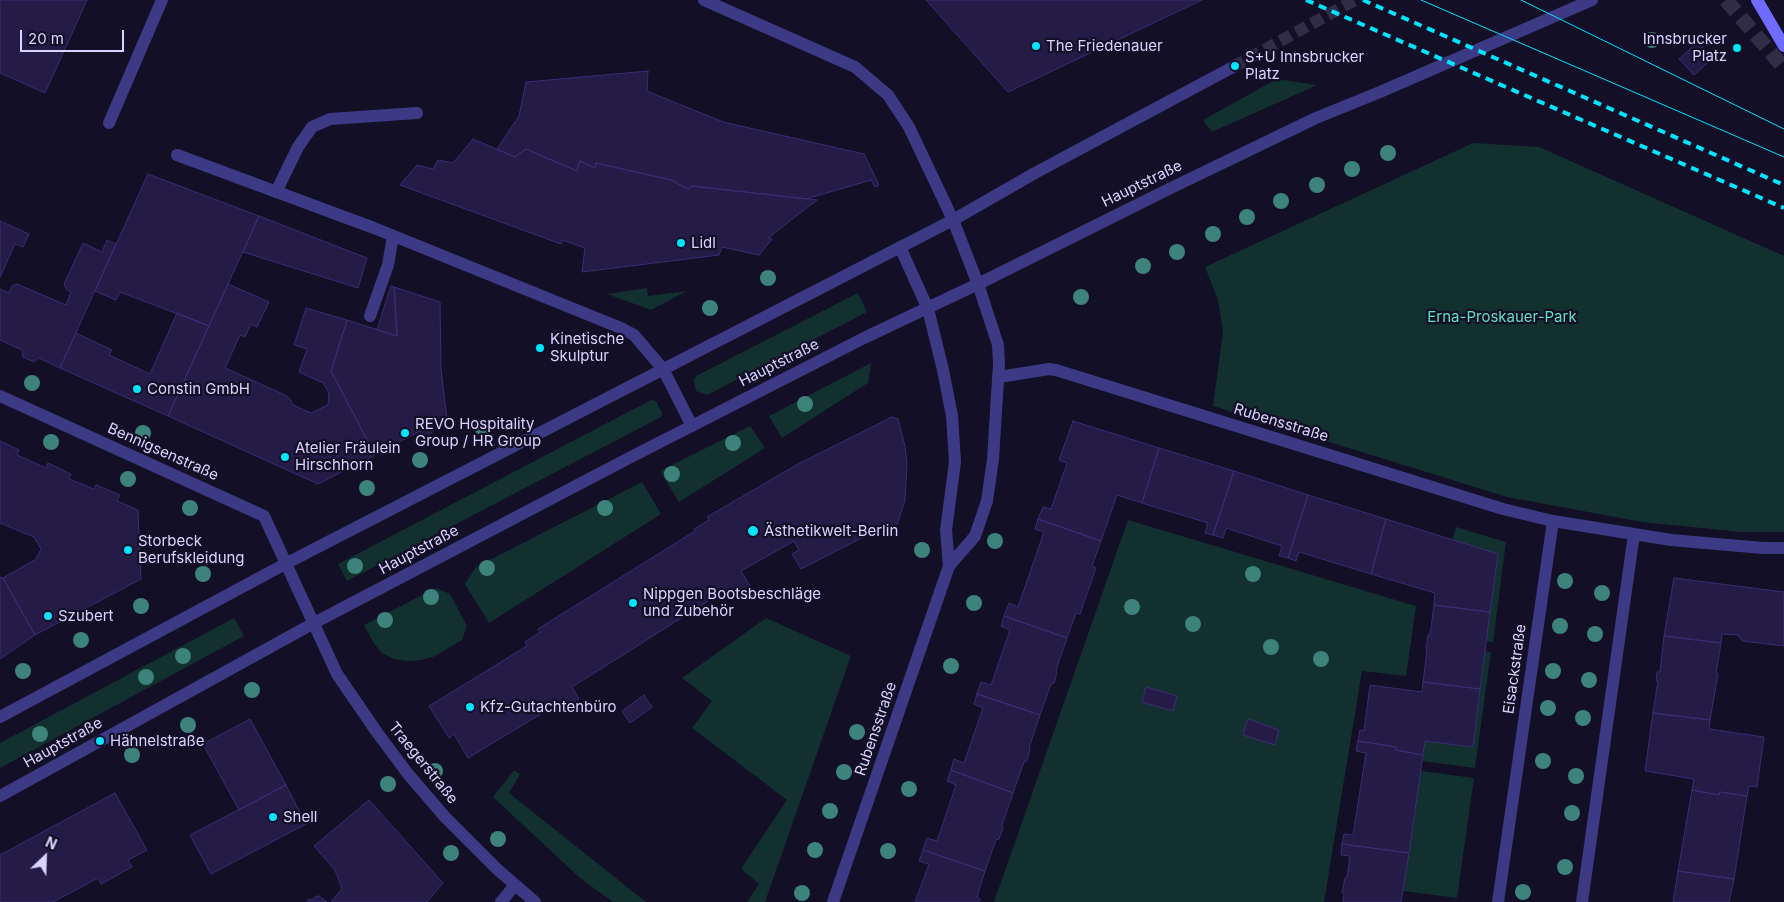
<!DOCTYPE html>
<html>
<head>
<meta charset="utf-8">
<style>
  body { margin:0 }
  #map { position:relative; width:1784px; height:902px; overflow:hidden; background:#130f26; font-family:Inter,sans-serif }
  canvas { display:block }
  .north { position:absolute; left:20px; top:832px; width:50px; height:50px; -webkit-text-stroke:4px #130f26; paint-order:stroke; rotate:24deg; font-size:14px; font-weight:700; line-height:20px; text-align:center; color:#d9d4ff }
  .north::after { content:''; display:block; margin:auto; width:18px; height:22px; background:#d9d4ff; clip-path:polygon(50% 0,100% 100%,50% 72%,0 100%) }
  .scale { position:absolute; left:20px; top:30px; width:104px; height:22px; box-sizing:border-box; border:2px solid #d9d4ff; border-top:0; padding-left:6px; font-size:15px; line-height:18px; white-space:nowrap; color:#d9d4ff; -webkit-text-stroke:4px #130f26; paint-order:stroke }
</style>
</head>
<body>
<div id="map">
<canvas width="1784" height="902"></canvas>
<div class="north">N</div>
<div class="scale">20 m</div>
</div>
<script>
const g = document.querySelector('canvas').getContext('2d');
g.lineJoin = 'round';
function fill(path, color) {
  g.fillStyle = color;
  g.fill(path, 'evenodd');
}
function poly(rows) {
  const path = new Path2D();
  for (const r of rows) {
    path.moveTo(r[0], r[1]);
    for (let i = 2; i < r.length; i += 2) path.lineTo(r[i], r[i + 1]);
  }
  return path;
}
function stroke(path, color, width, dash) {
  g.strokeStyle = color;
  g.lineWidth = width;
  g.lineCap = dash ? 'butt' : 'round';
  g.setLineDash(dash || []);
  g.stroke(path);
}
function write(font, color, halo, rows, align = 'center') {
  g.font = font + ' Inter,sans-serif';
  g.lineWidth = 4.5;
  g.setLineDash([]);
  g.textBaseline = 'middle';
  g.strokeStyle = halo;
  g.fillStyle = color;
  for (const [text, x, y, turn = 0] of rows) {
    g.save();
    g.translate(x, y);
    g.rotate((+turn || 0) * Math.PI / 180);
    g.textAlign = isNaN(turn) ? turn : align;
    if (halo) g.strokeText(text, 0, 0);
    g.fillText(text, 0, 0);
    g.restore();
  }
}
fill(poly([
  [1277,79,1317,85,1212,132,1203,120],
  [1473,143,1539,147,1784,256,1784,532,1741,532,1642,522,1507,497,1213,406,1223,332,1218,300,1205,267],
  [647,288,648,296,687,291,651,310,607,294],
  [858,293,867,312,711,393,707,395,696,391,694,380,696,376],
  [871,363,868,383,782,438,769,416],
  [651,400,656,401,662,413,661,417,347,581,338,564],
  [750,426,765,448,679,502,660,471],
  [642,482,661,514,489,623,465,584,476,567],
  [1128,520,1416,606,1406,676,1362,671,1324,902,994,902],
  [1456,527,1506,542,1493,642,1486,641,1452,540],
  [436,588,450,594,467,626,462,640,433,657,421,660,409,661,394,659,382,653,373,642,364,625],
  [234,618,244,636,0,768,0,743],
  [766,618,851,656,765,902,747,902,759,884,741,869,787,800,692,728,712,701,682,678],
  [1485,651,1491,652,1475,768,1422,761,1425,741,1473,747],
  [514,770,520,774,509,793,646,902,613,902,580,878,493,797],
  [1421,771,1474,778,1457,898,1403,891]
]), '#12302f');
const building = poly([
  [0,0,87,0,45,93,0,73,0,0],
  [926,0,1202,0,1008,92,926,0],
  [1698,42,1713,58,1694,75,1679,59,1698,42],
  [648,71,647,91,723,122,864,154,879,185,875,187,871,180,806,199,692,186,688,189,671,180,596,163,595,168,580,161,577,171,526,149,515,157,497,149,519,116,526,82,648,71],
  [473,139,515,157,526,149,577,171,580,161,595,168,596,163,671,180,688,189,692,186,817,200,768,238,772,239,759,255,722,247,719,255,582,272,585,248,562,240,561,244,400,185,417,165,433,169,438,160,453,163,473,139],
  [148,174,259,216,209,326,120,292,116,300,95,291,148,174],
  [259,216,367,258,358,288,243,252,259,216],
  [0,221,29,234,23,247,15,244,0,277,0,221],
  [107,240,116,244,60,368,39,358,34,362,23,357,22,350,0,340,0,289,9,293,12,286,17,284,66,305,71,292,67,290,64,284,83,243,102,252,107,240],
  [228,284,269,302,257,327,251,324,245,337,240,335,225,368,285,395,290,399,293,405,311,413,328,405,329,393,323,383,299,372,307,349,294,345,306,308,347,320,331,371,375,455,318,484,168,416,228,284],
  [391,286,394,287,397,336,377,330,391,286],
  [394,287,440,302,441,369,447,419,423,440,420,431,375,455,331,371,347,320,397,336,394,287],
  [177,313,209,326,168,416,60,368,76,333,112,350,109,355,150,374,177,313],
  [892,417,898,419,905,446,907,464,905,500,896,528,883,527,801,569,792,554,799,550,794,541,741,571,750,586,734,595,729,588,572,687,579,699,564,707,561,702,468,758,454,734,449,738,429,706,527,646,525,642,540,632,538,629,695,531,694,529,709,520,707,517,798,464,892,417],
  [1073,421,1159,448,1142,503,1117,495,1101,541,1038,519,1043,507,1051,509,1067,463,1059,460,1073,421],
  [0,441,19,450,17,455,46,468,48,463,71,474,69,479,94,489,96,485,120,495,117,501,138,510,141,579,35,635,3,578,36,559,41,549,34,537,0,523,0,441],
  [1159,448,1234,471,1213,535,1205,533,1208,523,1142,503,1159,448],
  [1234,471,1308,495,1288,558,1279,556,1282,546,1226,528,1223,538,1213,535,1234,471],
  [1308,495,1386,519,1371,574,1299,552,1296,561,1288,558,1308,495],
  [1038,519,1101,541,1092,566,1096,568,1080,614,1076,613,1067,638,1004,616,1009,603,1018,607,1044,532,1035,529,1038,519],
  [1386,519,1498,554,1490,612,1434,605,1435,593,1371,574,1386,519],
  [0,577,3,578,35,635,0,659,0,577],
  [1674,578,1784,592,1784,646,1742,641,1738,635,1722,634,1721,643,1664,636,1674,578],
  [1434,605,1490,612,1480,689,1423,682,1427,650,1426,649,1428,635,1430,635,1434,605],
  [1004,616,1067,638,1056,670,1057,672,1054,683,1051,684,1040,715,977,694,981,682,991,685,1001,656,1010,630,1001,626,1004,616],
  [1664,636,1721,643,1716,673,1718,674,1710,720,1653,713,1658,681,1656,681,1657,672,1660,672,1664,636],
  [1423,682,1480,689,1473,747,1425,741,1423,755,1396,750,1396,747,1358,741,1360,730,1364,731,1370,685,1422,692,1423,682],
  [1146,687,1177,696,1173,711,1142,702,1146,687],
  [977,694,1040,715,1029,748,1030,749,1027,761,1024,762,1013,793,951,770,954,759,964,763,983,708,974,704,977,694],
  [644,695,652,707,630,723,622,711,644,695],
  [1653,713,1710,720,1709,729,1764,737,1757,787,1749,786,1747,796,1720,792,1719,795,1692,790,1694,779,1645,771,1653,713],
  [250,719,286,785,239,810,203,744,250,719],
  [1248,719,1279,730,1275,745,1243,735,1248,719],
  [1358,741,1396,747,1396,750,1423,755,1409,853,1342,844,1344,834,1353,835,1366,753,1356,751,1358,741],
  [951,770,1013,793,1002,825,1003,828,999,839,996,840,985,871,923,850,927,838,937,841,956,785,947,781,951,770],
  [286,785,306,824,211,874,190,835,286,785],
  [1692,790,1719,795,1720,792,1747,796,1734,879,1678,871,1692,790],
  [115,793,147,850,128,860,132,867,101,884,98,878,53,902,0,902,0,855,115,793],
  [369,800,443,883,427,902,331,902,342,889,335,870,314,846,369,800],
  [1342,844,1409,853,1401,902,1343,902,1344,894,1342,893,1345,878,1347,877,1350,856,1341,855,1342,844],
  [923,850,985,871,977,897,980,899,979,902,915,902,929,864,919,861,923,850],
  [1678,871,1734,879,1729,902,1673,902,1678,871],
  [319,896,327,902,306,902,309,899,312,900,315,897,319,896]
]);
fill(building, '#241b47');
stroke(building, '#3b2d73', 1);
stroke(poly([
  [1233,67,1355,0]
]), '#312d47', 12, [12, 6]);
stroke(poly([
  [1726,0,1784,68]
]), '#312d47', 15, [15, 8]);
stroke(poly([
  [177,155,374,228,621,328,634,335,663,369,692,426],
  [276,192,298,147,312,127,330,119,417,113],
  [370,316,388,265,393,236]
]), '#3d3a85', 12);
stroke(poly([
  [704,0,855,67,888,95,909,127,953,220,978,284],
  [109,123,162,0],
  [999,377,1049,369,1056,370,1503,509,1553,521,1671,540,1763,548,1784,548],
  [0,396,264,516,337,674,376,731,408,774,445,817,497,869,535,902],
  [501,902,515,885],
  [1498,902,1553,521],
  [1582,902,1634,534]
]), '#3d3a85', 12);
stroke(poly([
  [900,247,928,309,943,370,952,416,955,462,946,530,949,566],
  [0,717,287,563,953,220,1035,173,1233,67],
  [0,796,314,623,629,458,864,338,978,284,1173,187,1316,118,1380,92,1592,0],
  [833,902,949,566,975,536,987,501,993,459,999,364,998,345,978,284]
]), '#3d3a85', 12);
stroke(poly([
  [1757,0,1784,46]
]), '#6f6bff', 12);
stroke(poly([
  [1421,0,1784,157],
  [1521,0,1784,129]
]), '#00e5ff', 1);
stroke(poly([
  [1306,0,1784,208],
  [1363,0,1784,185]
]), '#00e5ff', 4, [8, 6]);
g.fillStyle = '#3d827b';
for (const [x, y] of [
  [1652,40],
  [1388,153],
  [1352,169],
  [1317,185],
  [1281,201],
  [1247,217],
  [1213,234],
  [1177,252],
  [1143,266],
  [768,278],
  [1081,297],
  [710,308],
  [32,383],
  [805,404],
  [482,427],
  [143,433],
  [51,442],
  [733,443],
  [420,460],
  [672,474],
  [128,479],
  [367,488],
  [190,508],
  [605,508],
  [995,541],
  [922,550],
  [355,566],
  [487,568],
  [203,574],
  [1253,574],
  [1565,581],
  [1602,593],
  [431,597],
  [974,603],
  [141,606],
  [1132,607],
  [385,620],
  [1193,624],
  [1560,626],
  [1595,634],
  [81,640],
  [1271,647],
  [183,656],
  [1321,659],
  [951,666],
  [23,671],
  [1553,671],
  [146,677],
  [1589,680],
  [252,690],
  [1548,708],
  [1583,718],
  [188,725],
  [857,732],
  [40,734],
  [132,755],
  [1543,761],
  [435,771],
  [844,772],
  [1576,776],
  [388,784],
  [909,789],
  [830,811],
  [1572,813],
  [498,839],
  [815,850],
  [888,851],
  [451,853],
  [1565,867],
  [1523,892],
  [802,893]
]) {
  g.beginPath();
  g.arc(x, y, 8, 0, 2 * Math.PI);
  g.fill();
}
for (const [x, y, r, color] of [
  [1036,46,5,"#00e5ff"],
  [1737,48,5,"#00e5ff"],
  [1235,66,5,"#00e5ff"],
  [681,243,5,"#00e5ff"],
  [540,348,5,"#00e5ff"],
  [137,389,5,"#00e5ff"],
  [405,433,5,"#00e5ff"],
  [285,457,5,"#00e5ff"],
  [753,531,6,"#00e5ff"],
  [128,550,5,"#00e5ff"],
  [633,603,5,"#00e5ff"],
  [48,616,5,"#00e5ff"],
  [470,707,5,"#00e5ff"],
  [100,741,5,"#00e5ff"],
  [273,817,5,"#00e5ff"]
]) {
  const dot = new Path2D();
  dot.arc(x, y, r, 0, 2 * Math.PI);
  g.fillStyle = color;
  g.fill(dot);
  stroke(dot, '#130f26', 2);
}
write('15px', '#d9d4ff', '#130f26', [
  ["Innsbrucker",1727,39,"right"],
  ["Platz",1727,56,"right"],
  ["The Friedenauer",1046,46],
  ["S+U Innsbrucker",1245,57],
  ["Platz",1245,74],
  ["Lidl",691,243],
  ["Kinetische",550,339],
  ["Skulptur",550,356],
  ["Constin GmbH",147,389],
  ["REVO Hospitality",415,424],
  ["Group / HR Group",415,441],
  ["Atelier Fräulein",295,448],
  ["Hirschhorn",295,465],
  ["Ästhetikwelt-Berlin",764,531],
  ["Storbeck",138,541],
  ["Berufskleidung",138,558],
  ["Nippgen Bootsbeschläge",643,594],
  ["und Zubehör",643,611],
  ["Szubert",58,616],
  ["Kfz-Gutachtenbüro",480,707],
  ["Hähnelstraße",110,741],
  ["Shell",283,817]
], 'left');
write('15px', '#d9d4ff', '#130f26', [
  ["Hauptstraße",1142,184,-26],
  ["Hauptstraße",779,363,-27],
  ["Rubensstraße",1281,423,17],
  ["Bennigsenstraße",163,452,24],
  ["Hauptstraße",419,550,-28],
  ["Eisackstraße",1515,669,-82],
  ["Rubensstraße",876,729,-71],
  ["Hauptstraße",63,743,-29],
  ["Traegerstraße",423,763,51]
]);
write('15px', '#5fe0c0', '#130f26', [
  ["Erna-Proskauer-Park",1502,317]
]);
</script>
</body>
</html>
